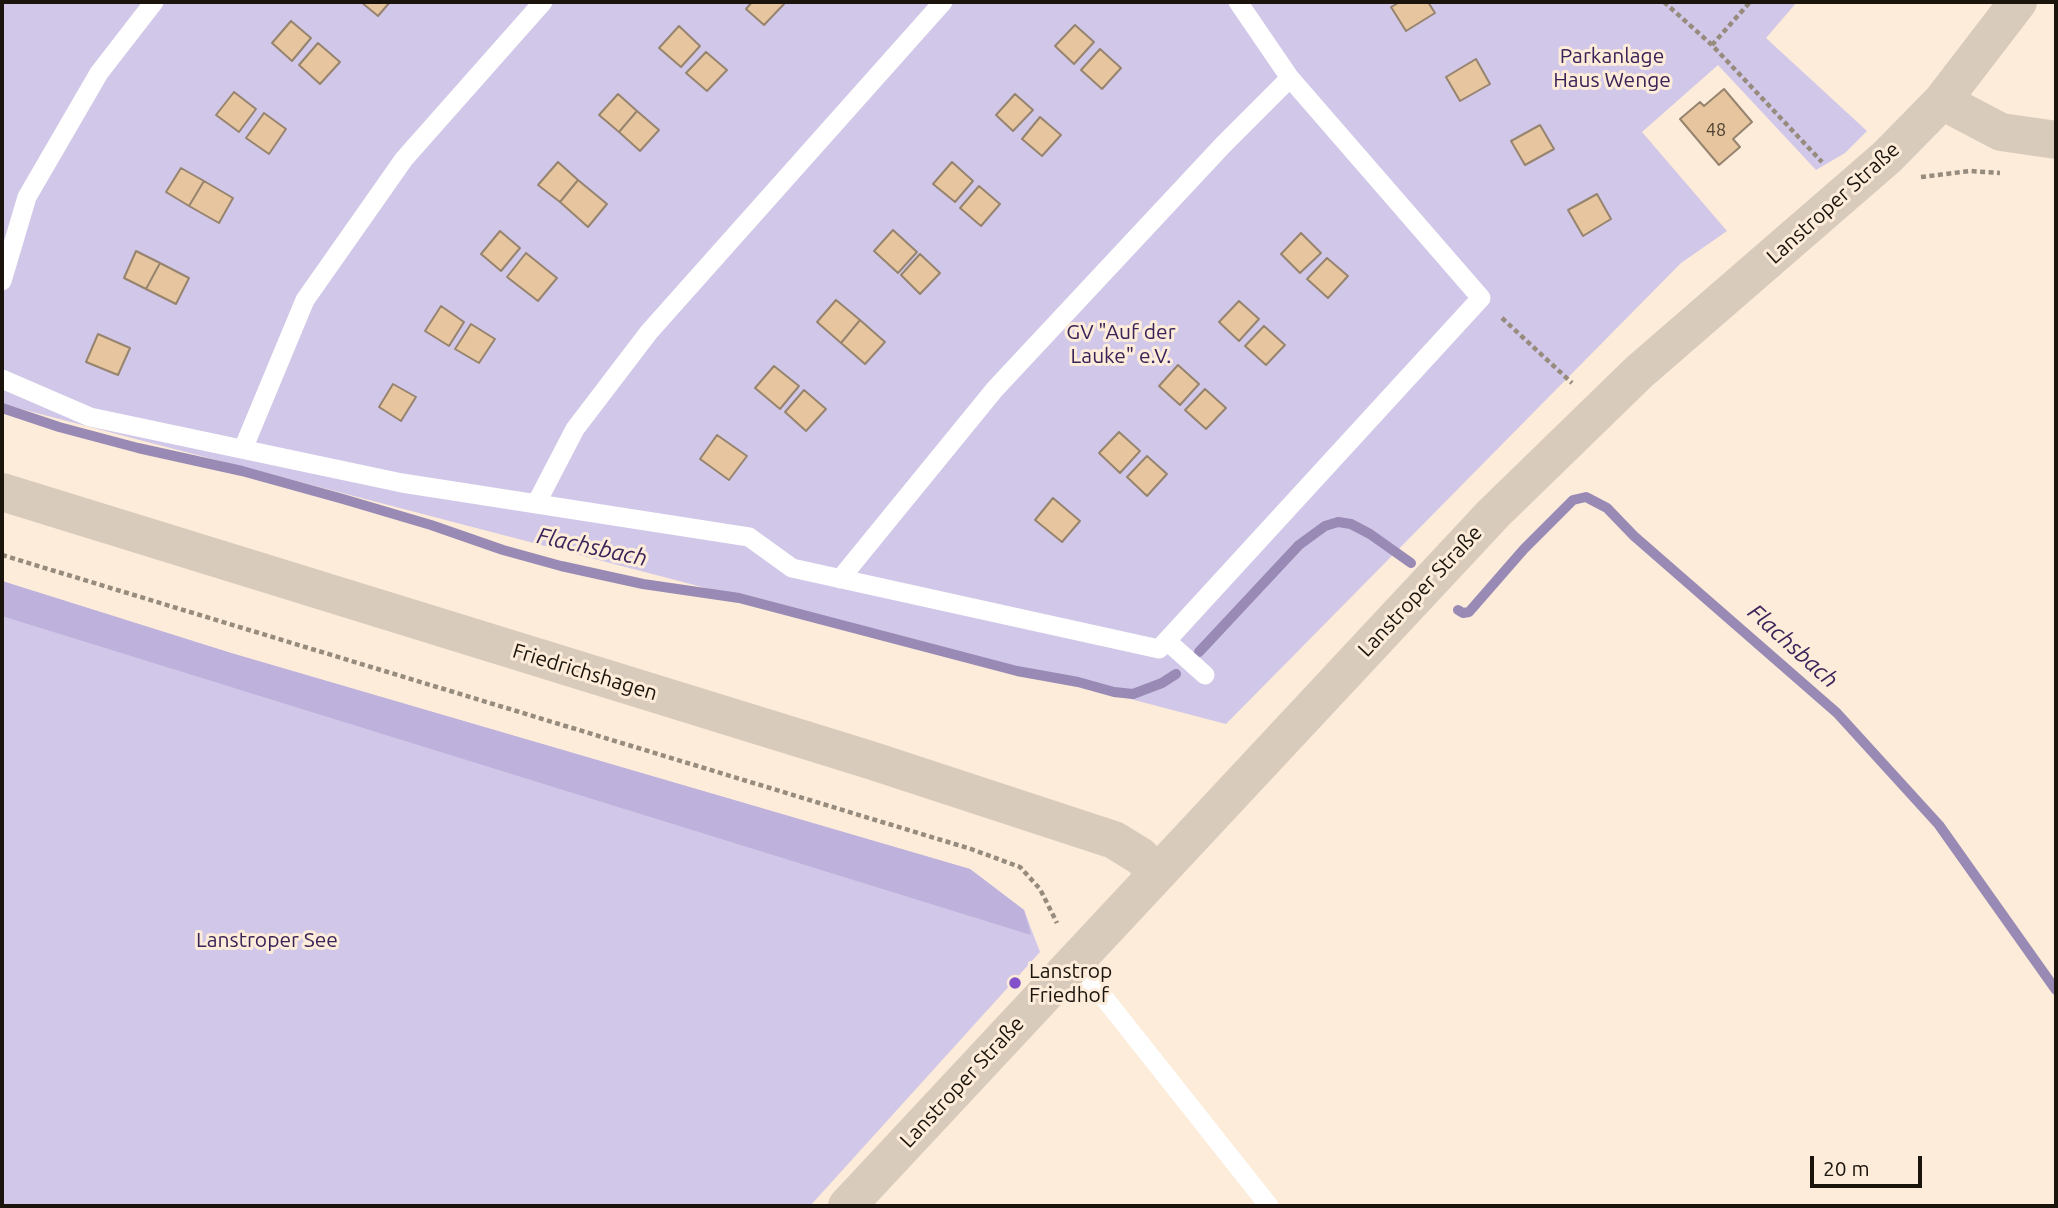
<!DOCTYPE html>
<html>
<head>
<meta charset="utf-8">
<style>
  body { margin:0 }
  #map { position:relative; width:2058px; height:1208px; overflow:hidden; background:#fcecd9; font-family:Ubuntu,sans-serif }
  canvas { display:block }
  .frame { position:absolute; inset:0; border:4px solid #1b140c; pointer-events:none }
  .scale { position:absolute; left:1810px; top:1156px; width:112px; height:32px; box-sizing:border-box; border:4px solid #1b140c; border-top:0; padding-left:9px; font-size:21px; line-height:24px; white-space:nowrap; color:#1b140c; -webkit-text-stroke:5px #fcecd9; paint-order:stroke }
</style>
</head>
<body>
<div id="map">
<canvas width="2058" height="1208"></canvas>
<div class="frame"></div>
<div class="scale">20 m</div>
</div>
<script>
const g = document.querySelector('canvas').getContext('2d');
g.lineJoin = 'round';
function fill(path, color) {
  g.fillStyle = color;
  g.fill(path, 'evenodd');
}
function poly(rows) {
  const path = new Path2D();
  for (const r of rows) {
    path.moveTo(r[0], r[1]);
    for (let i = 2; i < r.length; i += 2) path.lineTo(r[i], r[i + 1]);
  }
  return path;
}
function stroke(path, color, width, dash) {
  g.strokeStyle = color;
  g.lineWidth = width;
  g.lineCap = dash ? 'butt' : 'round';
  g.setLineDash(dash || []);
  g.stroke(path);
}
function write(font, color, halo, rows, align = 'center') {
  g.font = font + ' Ubuntu,sans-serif';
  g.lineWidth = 6;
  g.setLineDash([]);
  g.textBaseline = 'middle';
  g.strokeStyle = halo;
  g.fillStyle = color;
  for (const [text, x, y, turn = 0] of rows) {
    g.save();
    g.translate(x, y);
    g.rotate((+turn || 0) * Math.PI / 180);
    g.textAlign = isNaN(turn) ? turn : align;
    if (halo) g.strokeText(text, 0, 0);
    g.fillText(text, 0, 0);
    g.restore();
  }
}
fill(poly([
  [2,2,1797,2,1766,38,1867,131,1845,153,1816,170,1718,65,1642,132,1727,231,1681,263,1226,724,2,404],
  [2,581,231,653,970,869,1024,910,1040,952,810,1206,2,1206]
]), '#d1c7e8');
fill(poly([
  [2,581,231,653,970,869,1024,910,1031,935,2,616]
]), '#beb1dc');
stroke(poly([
  [2,408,59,427,138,448,242,471,343,499,431,525,503,550,561,566,643,584,739,598,1017,671,1078,682,1114,692,1133,694,1162,683,1176,674],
  [1458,610,1463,613,1469,612,1524,549,1573,500,1586,497,1607,508,1634,536,1837,713,1939,825,2056,990],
  [1199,652,1299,545,1325,526,1338,522,1351,524,1370,534,1411,563]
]), '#988ab4', 10);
const building = poly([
  [361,2,390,2,378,16,361,2],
  [752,2,781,2,784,4,764,25,746,9,752,2],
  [1400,2,1428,2,1435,13,1406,31,1391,7,1400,2],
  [291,21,311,38,292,61,272,43,291,21],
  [1075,25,1094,42,1074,64,1055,46,1075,25],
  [679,26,700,46,681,67,659,48,679,26],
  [318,43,340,62,320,84,299,65,318,43],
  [1100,49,1121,68,1102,89,1081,70,1100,49],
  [706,52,727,70,707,91,686,73,706,52],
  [1476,59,1490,84,1460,101,1446,77,1476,59],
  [1724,89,1752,122,1733,139,1740,147,1719,165,1680,119,1700,102,1704,106,1724,89],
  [234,92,256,109,239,132,216,115,234,92],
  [618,94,637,111,619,132,599,115,618,94],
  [1015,94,1033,110,1013,131,996,115,1015,94],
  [637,111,659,130,640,151,619,132,637,111],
  [264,113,286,129,269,154,246,138,264,113],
  [1040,117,1061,135,1042,156,1022,139,1040,117],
  [1540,125,1554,149,1525,165,1511,141,1540,125],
  [558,162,578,180,560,202,538,185,558,162],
  [952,162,973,181,955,202,933,184,952,162],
  [181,168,204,181,189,206,166,192,181,168],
  [578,180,607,204,588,227,560,202,578,180],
  [204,181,233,198,219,223,189,206,204,181],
  [979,186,1000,204,981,226,960,208,979,186],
  [1597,194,1611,219,1583,236,1568,210,1597,194],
  [893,230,917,252,898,273,874,251,893,230],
  [500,231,520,248,501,271,481,254,500,231],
  [1301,233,1321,253,1300,273,1281,254,1301,233],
  [136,251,160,263,146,289,124,278,136,251],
  [526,253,557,278,538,301,507,277,526,253],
  [920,254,940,273,920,294,901,275,920,254],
  [1327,258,1348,276,1328,298,1307,279,1327,258],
  [160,263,189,278,176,304,146,289,160,263],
  [836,300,860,320,841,343,817,322,836,300],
  [1239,301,1259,319,1239,341,1219,322,1239,301],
  [441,306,464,322,449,346,425,331,441,306],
  [860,320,885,342,865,364,841,343,860,320],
  [471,324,495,339,479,363,455,349,471,324],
  [1264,326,1285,345,1266,365,1245,346,1264,326],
  [98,334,130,348,118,375,86,362,98,334],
  [1178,365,1199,384,1180,405,1159,386,1178,365],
  [774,366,799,386,780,409,755,388,774,366],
  [393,384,416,397,401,421,379,407,393,384],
  [1205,389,1226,408,1206,429,1185,410,1205,389],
  [804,390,826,409,806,431,785,412,804,390],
  [1119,432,1140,451,1120,473,1099,453,1119,432],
  [717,435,747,456,729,480,700,459,717,435],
  [1147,456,1167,474,1147,496,1127,477,1147,456],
  [1053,498,1080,521,1062,542,1035,520,1053,498]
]);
fill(building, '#e6c59f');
stroke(building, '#96846f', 2);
stroke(poly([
  [1664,2,1712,45,1822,162],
  [1712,45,1750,2],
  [1921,177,1970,171,2000,173],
  [1502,318,1572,383],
  [2,555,971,849,1020,867,1040,889,1057,923]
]), '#968b7c', 4.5, [5, 3.5]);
stroke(poly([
  [2,281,27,197,99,73,154,2],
  [2,379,90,417,402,483,749,537,792,568,1159,649,1481,298,1290,78,1238,2],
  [243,449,305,300,404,159,543,2],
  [536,504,575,429,649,332,943,2],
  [840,579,995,389,1223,145,1290,78],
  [1167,641,1205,675],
  [1074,964,1094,985,1269,1206]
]), '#fff', 19);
stroke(poly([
  [1942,101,2001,132,2056,140],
  [2,492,870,760,1114,840,1140,856,1158,873],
  [847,1206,1493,514,1639,372,1887,157,1942,101,2018,2]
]), '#d9cbbc', 38);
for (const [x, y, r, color] of [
  [1015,983,7,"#8352ca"]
]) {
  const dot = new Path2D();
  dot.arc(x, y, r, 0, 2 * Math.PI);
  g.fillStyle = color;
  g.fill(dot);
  stroke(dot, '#fcecd9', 2.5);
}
write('18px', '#4e4031', null, [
  ["48",1716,130]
]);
write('21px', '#392359', '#fcecd9', [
  ["Parkanlage",1612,56],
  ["Haus Wenge",1612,80],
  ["GV \"Auf der",1121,332],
  ["Lauke\" e.V.",1121,356],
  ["Lanstroper See",267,940]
]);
write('21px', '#1b140c', '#fcecd9', [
  ["Lanstroper Straße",1833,203,-42],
  ["Lanstroper Straße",1420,591,-47],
  ["Friedrichshagen",585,672,17],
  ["Lanstroper Straße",962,1082,-47]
]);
write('21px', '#1b140c', '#fcecd9', [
  ["Lanstrop",1029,971],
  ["Friedhof",1029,995]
], 'left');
write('italic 23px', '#3a255a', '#fcecd9', [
  ["Flachsbach",592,547,12],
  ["Flachsbach",1793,646,42]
]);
</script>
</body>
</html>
